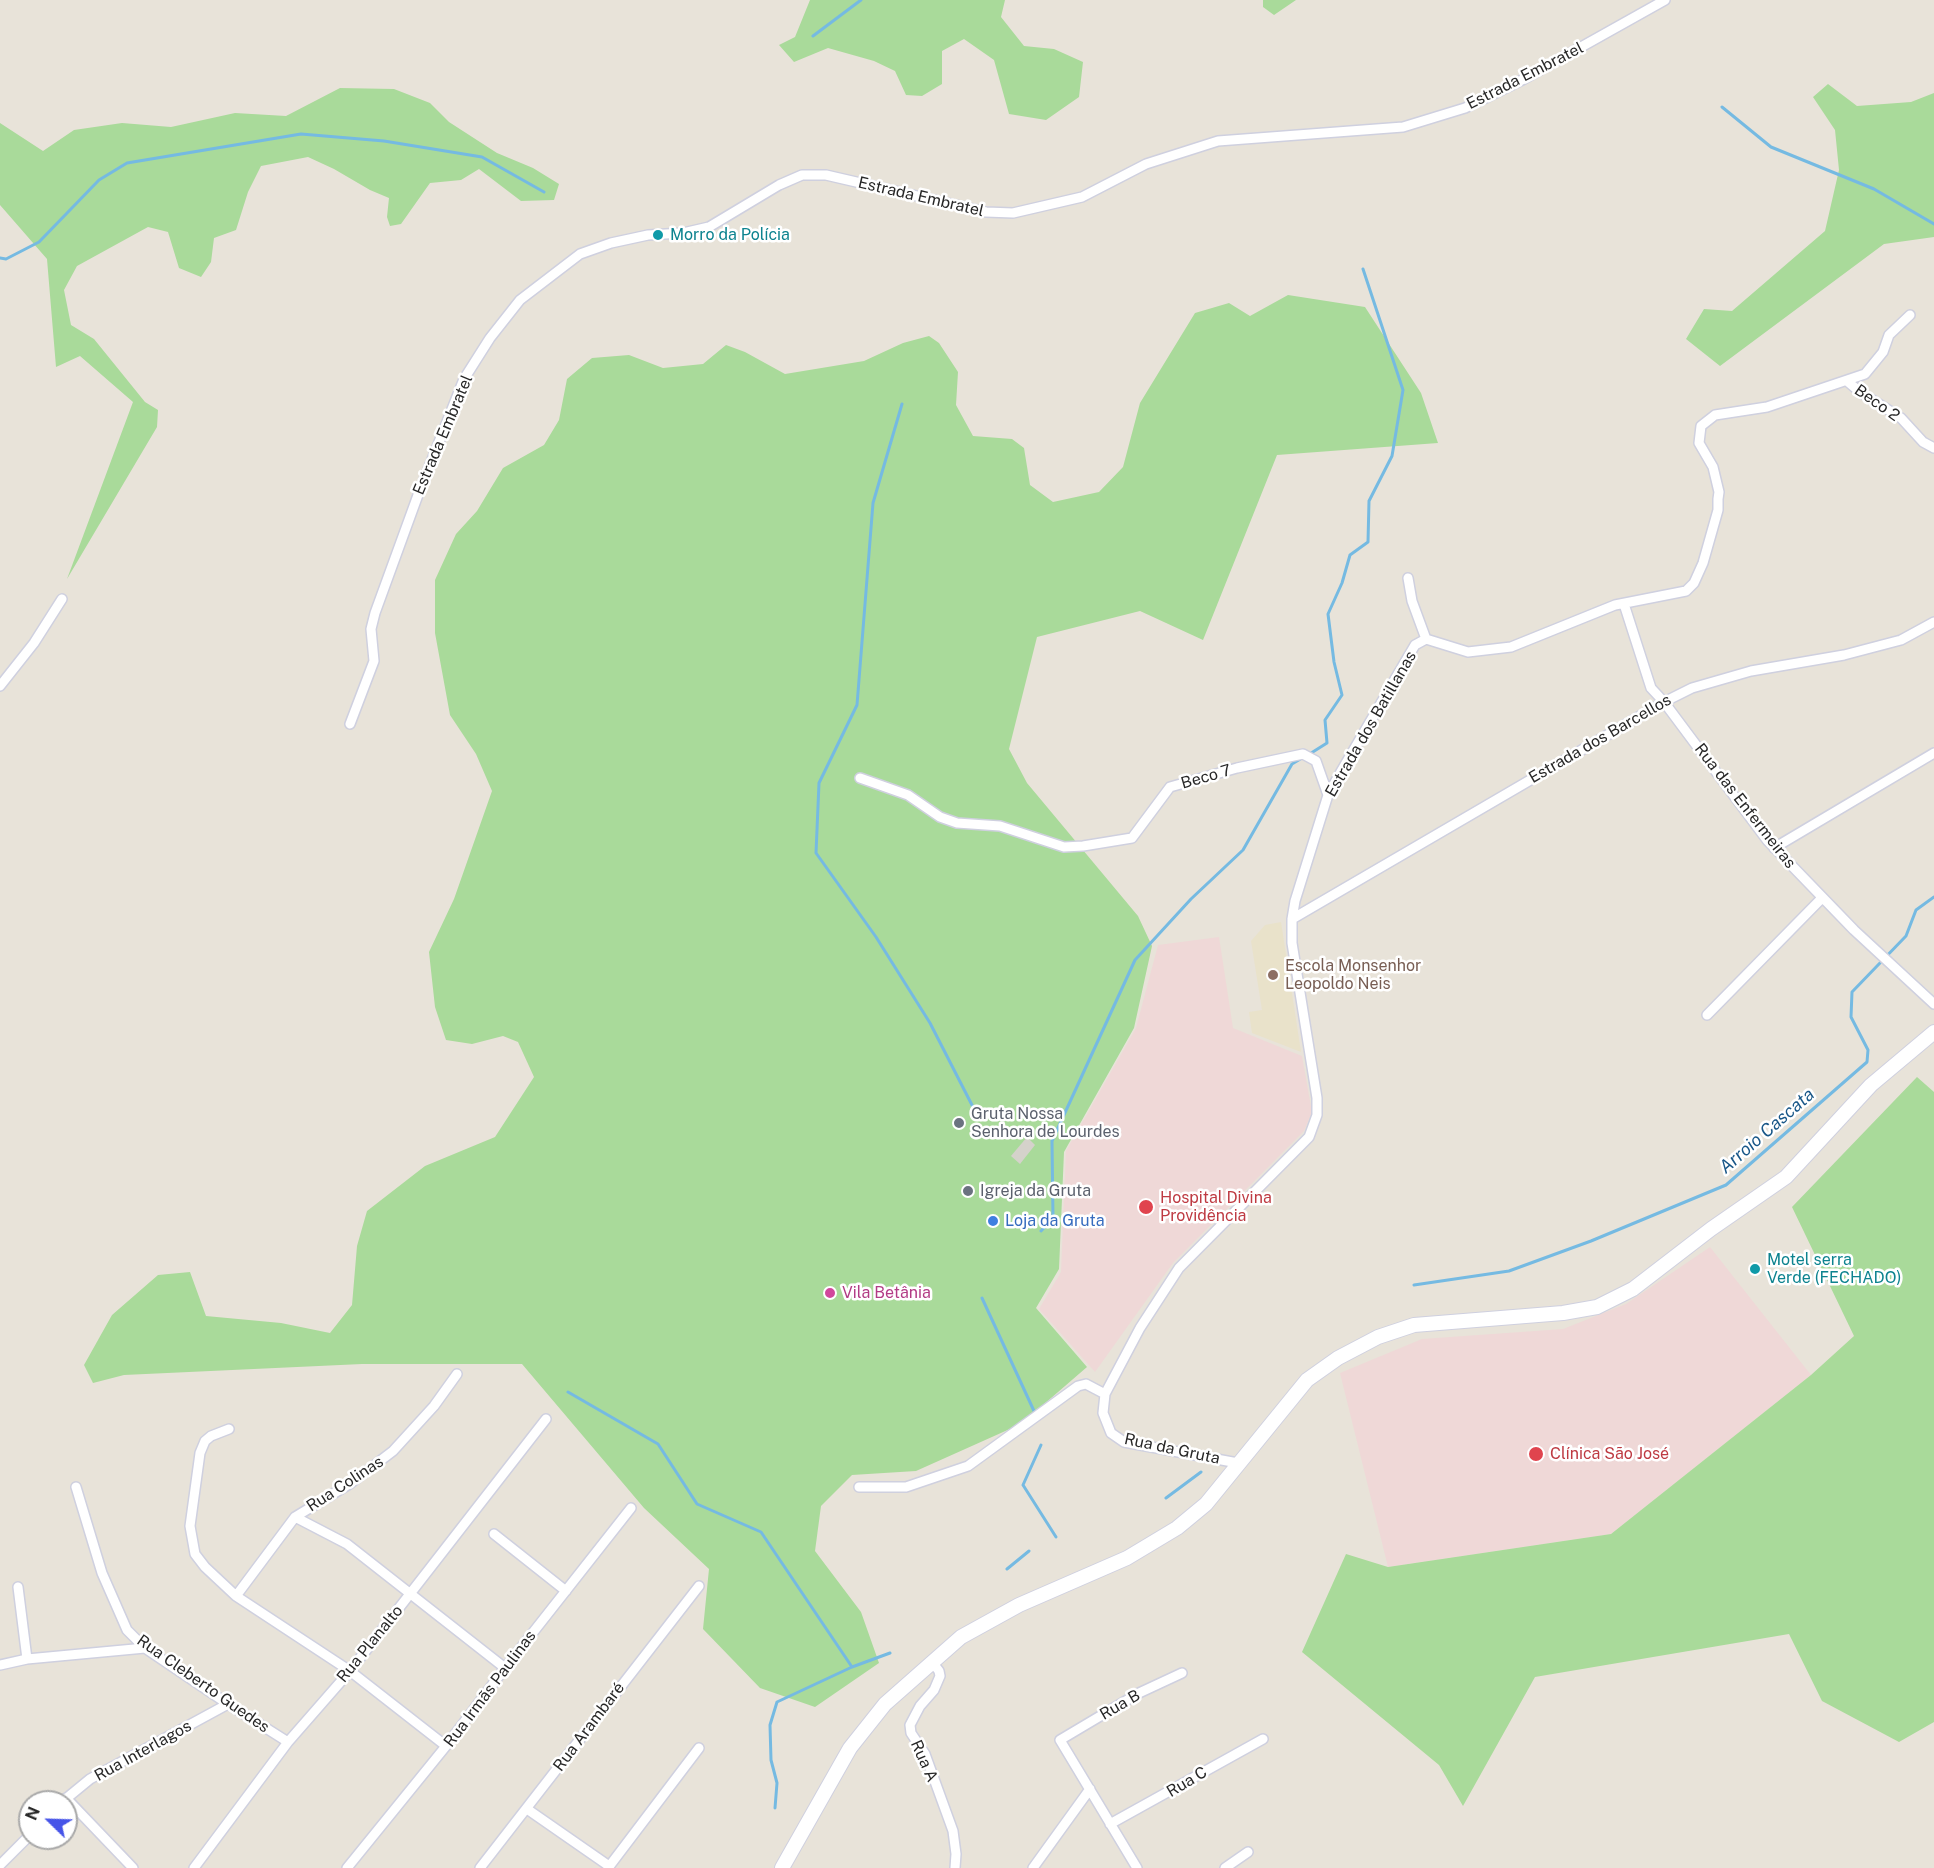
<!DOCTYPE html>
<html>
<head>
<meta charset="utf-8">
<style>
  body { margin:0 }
  #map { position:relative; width:1934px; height:1868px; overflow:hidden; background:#e8e3d9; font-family:"Public Sans",sans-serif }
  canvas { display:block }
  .north { position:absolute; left:18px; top:1790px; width:60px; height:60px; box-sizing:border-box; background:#fff; border:2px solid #a9a9a9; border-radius:50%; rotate:293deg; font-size:16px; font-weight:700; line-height:24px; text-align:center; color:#272727 }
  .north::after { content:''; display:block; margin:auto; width:21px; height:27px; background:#4654e8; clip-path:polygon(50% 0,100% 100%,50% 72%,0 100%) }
</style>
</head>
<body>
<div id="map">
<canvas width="1934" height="1868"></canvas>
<div class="north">N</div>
</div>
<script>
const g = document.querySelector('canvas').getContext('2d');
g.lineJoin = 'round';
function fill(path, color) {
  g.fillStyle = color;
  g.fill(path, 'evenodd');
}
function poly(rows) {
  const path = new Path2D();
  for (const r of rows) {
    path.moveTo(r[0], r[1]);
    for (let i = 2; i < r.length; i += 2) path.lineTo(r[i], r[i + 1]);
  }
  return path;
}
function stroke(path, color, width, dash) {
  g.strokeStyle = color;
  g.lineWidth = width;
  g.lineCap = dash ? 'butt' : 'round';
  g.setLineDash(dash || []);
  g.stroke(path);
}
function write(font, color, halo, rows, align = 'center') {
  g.font = font + ' "Public Sans",sans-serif';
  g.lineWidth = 5;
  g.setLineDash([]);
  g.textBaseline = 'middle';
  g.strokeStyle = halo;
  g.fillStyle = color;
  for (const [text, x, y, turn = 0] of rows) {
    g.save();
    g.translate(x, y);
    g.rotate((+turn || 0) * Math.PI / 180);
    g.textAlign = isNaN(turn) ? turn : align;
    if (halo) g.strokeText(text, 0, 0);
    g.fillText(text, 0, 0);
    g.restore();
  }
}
fill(poly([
  [1281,922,1301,1052,1252,1033,1249,1012,1262,1010,1251,941,1265,925]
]), '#e9e2ca');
fill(poly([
  [1219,937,1233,1028,1302,1056,1312,1112,1304,1131,1173,1263,1095,1372,1039,1309,1061,1272,1066,1151,1136,1028,1158,945],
  [1710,1247,1811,1375,1611,1534,1388,1567,1340,1373,1422,1339,1563,1329,1626,1304]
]), '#efd8d7');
fill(poly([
  [810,0,1005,0,1001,17,1024,46,1054,49,1083,62,1079,97,1046,120,1009,114,994,60,964,39,942,51,942,84,922,96,906,95,895,71,874,61,828,48,794,62,779,45,795,37],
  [1263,0,1296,0,1274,15,1263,7],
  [1828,84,1857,106,1911,102,1934,93,1934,237,1884,244,1720,366,1686,339,1704,309,1732,311,1825,231,1839,170,1835,130,1813,97],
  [340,88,394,89,430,103,449,122,497,153,533,168,559,184,554,200,521,201,479,169,461,180,430,183,401,224,390,226,387,217,389,198,370,190,334,169,308,157,261,166,248,192,236,230,214,238,211,262,201,277,179,268,168,232,148,227,77,266,64,290,71,325,94,339,145,402,158,410,157,427,67,579,133,402,80,356,56,367,47,259,0,205,0,123,43,151,74,130,122,123,171,127,235,113,286,116],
  [1288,295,1365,307,1421,393,1438,443,1277,455,1203,640,1140,611,1037,637,1009,749,1027,783,1138,916,1152,946,1134,1028,1064,1152,1059,1269,1036,1308,1087,1367,1021,1424,916,1471,852,1475,821,1506,815,1551,861,1612,879,1663,815,1707,760,1688,703,1629,709,1569,644,1508,522,1364,362,1364,124,1375,93,1383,84,1365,112,1315,158,1275,190,1272,206,1316,281,1323,330,1333,352,1305,357,1246,367,1211,425,1166,495,1137,534,1077,518,1042,503,1036,472,1044,446,1040,435,1007,429,952,454,899,492,791,476,754,450,715,435,633,435,580,456,534,477,511,503,468,544,445,559,420,567,379,592,358,629,355,663,368,703,364,726,345,745,352,785,374,864,361,903,343,929,336,939,343,958,372,956,405,973,436,1012,439,1024,448,1030,485,1053,502,1099,492,1123,467,1140,403,1195,313,1229,303,1250,316],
  [1917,1077,1934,1092,1934,1722,1899,1742,1822,1701,1789,1634,1535,1677,1463,1806,1439,1765,1302,1652,1346,1554,1388,1567,1611,1534,1811,1375,1854,1336,1792,1207]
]), '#a9da9a');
fill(poly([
  [1027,1137,1035,1145,1020,1164,1011,1156]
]), '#d5d2cb');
stroke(poly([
  [813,36,861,0],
  [1722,107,1771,147,1874,189,1934,224],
  [0,258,6,259,39,242,99,180,127,163,301,134,384,141,482,157,544,192],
  [902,404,873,503,857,705,819,783,816,853,876,937,930,1023,974,1109],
  [1308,755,1327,743,1325,720,1342,695,1334,662,1328,614,1342,583,1350,555,1368,542,1369,501,1392,456,1403,390,1363,269],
  [1041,1231,1053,1218,1052,1141,1135,960,1191,899,1243,850,1292,764,1302,758],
  [1414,1285,1509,1271,1591,1241,1726,1185,1867,1062,1868,1050,1851,1017,1852,992,1906,936,1916,910,1934,897],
  [982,1298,1034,1411],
  [568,1392,658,1444,697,1504,761,1532,852,1667],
  [1041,1445,1023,1485,1056,1537],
  [1166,1498,1201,1472],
  [1007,1569,1029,1551],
  [775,1808,777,1783,771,1760,770,1725,777,1702,852,1667,890,1653]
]), '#75bae2', 3);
const street = poly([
  [1847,381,1860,392,1901,418,1923,442,1934,448],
  [1408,578,1412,601,1426,639],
  [1624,604,1651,688,1664,702,1767,840,1854,930,1934,1004],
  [0,686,34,643,62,599],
  [350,724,374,661,371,629,375,613,418,495,464,379,490,338,520,300,580,254,611,243,648,235,683,233,709,227,779,185,802,175,826,175,986,212,1013,213,1082,197,1146,164,1218,141,1403,127,1465,108,1524,79,1665,0],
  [860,778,908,795,940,817,957,823,1000,826,1064,847,1083,846,1132,838,1170,787,1237,768,1303,754,1316,761,1328,795],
  [1774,848,1934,753],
  [1292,919,1664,702,1692,688,1751,671,1844,655,1901,640,1934,622],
  [1707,1015,1822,898],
  [229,1429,211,1436,205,1441,200,1453,190,1526,195,1554,205,1567,236,1596,350,1671,446,1746],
  [1238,1463,1124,1442,1111,1433,1103,1413,1105,1394,1140,1328,1179,1268,1309,1137,1317,1115,1317,1098,1292,943,1292,919,1295,901,1328,795,1342,770,1415,645,1426,639,1468,652,1511,647,1615,605,1686,591,1694,583,1703,563,1718,510,1718,499,1719,492,1713,467,1699,443,1701,426,1715,415,1767,407,1865,374,1883,352,1889,335,1910,315],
  [76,1487,102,1573,127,1630,145,1648,228,1704,288,1742],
  [859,1487,906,1487,968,1466,1078,1386,1086,1384,1105,1394],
  [295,1517,347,1544,505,1668],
  [494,1534,566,1591],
  [18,1587,27,1659],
  [236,1596,295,1517,351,1483,393,1451,434,1406,457,1374],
  [932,1662,939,1671,940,1676,934,1690,920,1706,910,1725,911,1733,925,1754,953,1831,956,1854,955,1868],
  [0,1665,27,1659,145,1648],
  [66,1798,133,1868],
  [62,1802,90,1779,228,1704],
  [527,1809,609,1866],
  [1110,1824,1263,1739],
  [0,1865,30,1835],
  [194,1868,288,1742,350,1671,546,1419],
  [347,1868,446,1746,505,1668,631,1508],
  [480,1868,699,1586],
  [608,1868,699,1748],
  [1033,1868,1090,1789],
  [1137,1868,1060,1740,1139,1693,1182,1673],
  [1225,1868,1248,1852]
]);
const secondary = poly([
  [782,1868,850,1748,885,1704,961,1637,1019,1605,1127,1558,1177,1528,1206,1504,1307,1380,1338,1358,1378,1337,1414,1325,1563,1313,1597,1307,1633,1289,1711,1229,1786,1177,1871,1085,1934,1032]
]);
stroke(street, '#cfd0df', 12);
stroke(secondary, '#cfd0df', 16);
stroke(street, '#fff', 9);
stroke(secondary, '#fff', 14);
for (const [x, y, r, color] of [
  [658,235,6,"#0f9aa8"],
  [1273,975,6,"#8d6e63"],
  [959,1123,6,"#6b7280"],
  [968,1191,6,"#6b7280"],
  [1146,1207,8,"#e0444e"],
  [993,1221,6,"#3f7fe0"],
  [1755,1269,6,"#0f9aa8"],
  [830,1293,6,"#d1479c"],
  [1536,1454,8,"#e0444e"]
]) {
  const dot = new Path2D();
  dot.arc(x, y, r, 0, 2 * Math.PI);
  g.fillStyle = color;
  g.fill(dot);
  stroke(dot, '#fff', 2);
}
write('16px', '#272727', '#fff', [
  ["Estrada Embratel",1525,76,-27],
  ["Estrada Embratel",921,197,13],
  ["Beco 2",1877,403,35],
  ["Estrada Embratel",443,435,-67],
  ["Estrada dos Batillanas",1371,724,-60],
  ["Estrada dos Barcellos",1600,739,-30],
  ["Beco 7",1206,777,-16],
  ["Rua das Enfermeiras",1745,806,52],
  ["Rua da Gruta",1172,1449,12],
  ["Rua Colinas",345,1484,-33],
  ["Rua Planalto",370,1644,-51],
  ["Rua Cleberto Guedes",203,1684,35],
  ["Rua Irmãs Paulinas",490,1689,-53],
  ["Rua B",1120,1705,-30],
  ["Rua Arambaré",589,1727,-53],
  ["Rua Interlagos",143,1751,-29],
  ["Rua A",924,1761,66],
  ["Rua C",1187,1782,-31]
]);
write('16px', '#0d838f', '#fff', [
  ["Morro da Polícia",670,235],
  ["Motel serra",1767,1260],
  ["Verde (FECHADO)",1767,1278]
], 'left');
write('16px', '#785e54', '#fff', [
  ["Escola Monsenhor",1285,966],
  ["Leopoldo Neis",1285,984]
], 'left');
write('16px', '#5b616d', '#fff', [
  ["Gruta Nossa",971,1114],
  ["Senhora de Lourdes",971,1132],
  ["Igreja da Gruta",980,1191]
], 'left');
write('16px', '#be3a42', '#fff', [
  ["Hospital Divina",1160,1198],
  ["Providência",1160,1216],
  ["Clínica São José",1550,1454]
], 'left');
write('16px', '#366cbe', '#fff', [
  ["Loja da Gruta",1005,1221]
], 'left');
write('16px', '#b23c85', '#fff', [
  ["Vila Betânia",842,1293]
], 'left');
write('italic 18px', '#195788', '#fff', [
  ["Arroio Cascata",1767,1131,-41]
]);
</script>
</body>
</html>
